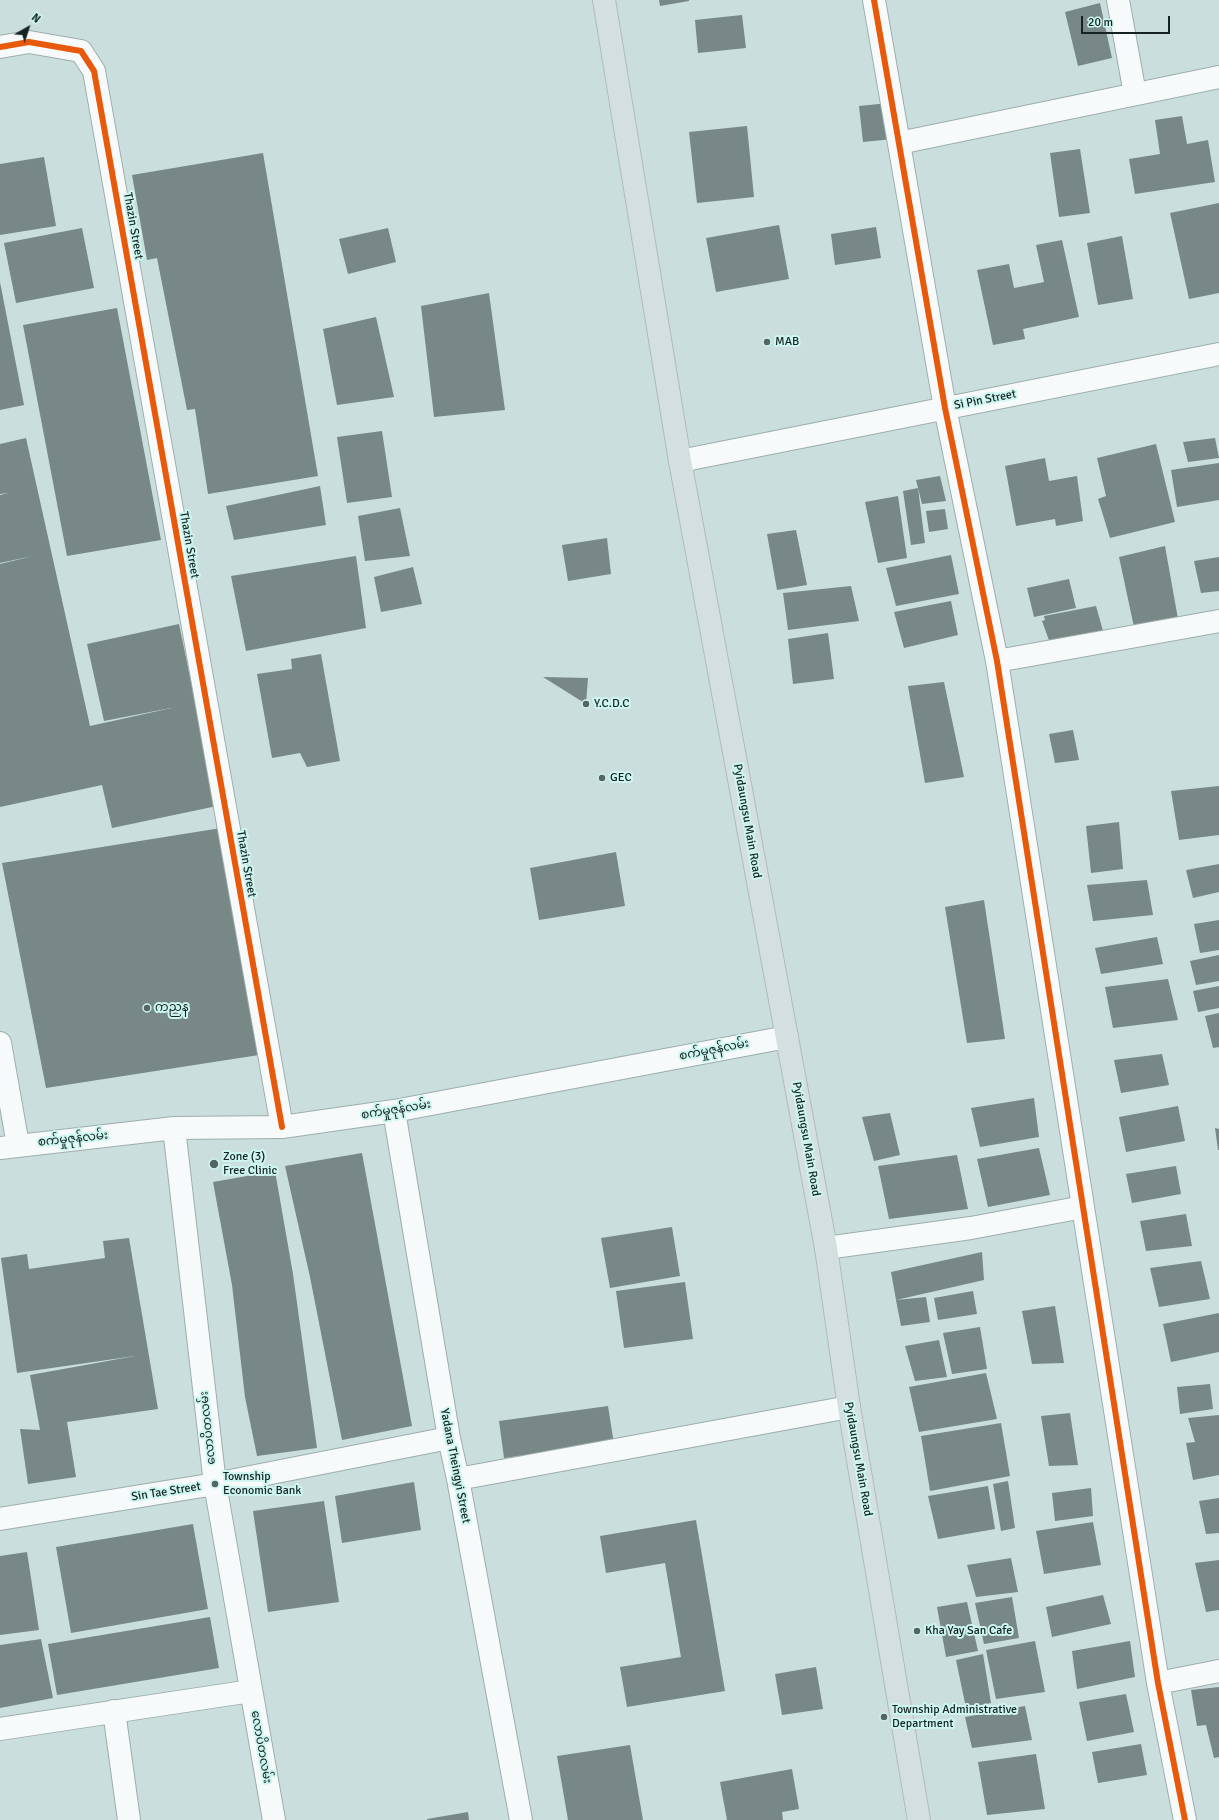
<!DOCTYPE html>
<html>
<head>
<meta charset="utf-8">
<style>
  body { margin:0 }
  #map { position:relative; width:1219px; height:1820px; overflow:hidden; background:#cadfdd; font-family:Signika,sans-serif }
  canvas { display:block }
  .north { position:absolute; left:8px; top:8px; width:40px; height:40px; -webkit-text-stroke:3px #cef6f0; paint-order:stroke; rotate:39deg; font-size:11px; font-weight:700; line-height:16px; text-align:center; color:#142322 }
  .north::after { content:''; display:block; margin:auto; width:14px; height:18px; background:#142322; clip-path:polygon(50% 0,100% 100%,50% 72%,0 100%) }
  .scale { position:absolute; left:1081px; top:16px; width:89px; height:18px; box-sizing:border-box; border:2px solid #142322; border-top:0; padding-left:5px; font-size:12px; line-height:14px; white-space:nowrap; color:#142322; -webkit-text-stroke:3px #cef6f0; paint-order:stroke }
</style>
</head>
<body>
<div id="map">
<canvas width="1219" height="1820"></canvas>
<div class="north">N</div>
<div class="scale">20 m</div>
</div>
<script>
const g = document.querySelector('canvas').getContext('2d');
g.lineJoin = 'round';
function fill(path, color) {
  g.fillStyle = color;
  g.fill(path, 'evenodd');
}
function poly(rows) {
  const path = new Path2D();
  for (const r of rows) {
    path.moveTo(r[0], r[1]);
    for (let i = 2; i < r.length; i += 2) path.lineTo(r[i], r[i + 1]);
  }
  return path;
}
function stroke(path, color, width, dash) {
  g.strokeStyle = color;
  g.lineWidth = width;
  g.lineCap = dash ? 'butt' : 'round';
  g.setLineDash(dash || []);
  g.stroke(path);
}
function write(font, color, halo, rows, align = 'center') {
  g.font = font + ' Signika,"Noto Sans Myanmar",sans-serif';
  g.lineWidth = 4;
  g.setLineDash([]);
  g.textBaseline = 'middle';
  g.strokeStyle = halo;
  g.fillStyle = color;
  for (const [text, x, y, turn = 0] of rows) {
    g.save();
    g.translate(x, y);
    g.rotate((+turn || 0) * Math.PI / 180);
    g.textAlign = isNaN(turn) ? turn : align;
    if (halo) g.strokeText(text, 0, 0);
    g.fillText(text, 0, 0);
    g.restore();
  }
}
fill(poly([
  [659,0,689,0,689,1,660,6],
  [1100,3,1112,58,1078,66,1065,12],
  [742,15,746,48,698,53,695,20],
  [889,103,893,139,863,142,859,106],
  [1182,116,1187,144,1208,140,1215,182,1135,194,1129,159,1160,154,1155,120],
  [747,126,754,197,697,203,689,132],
  [1080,149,1090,213,1059,217,1050,153],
  [263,153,318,476,208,494,195,409,187,410,157,258,147,260,132,175],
  [44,157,56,226,0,235,0,164],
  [1219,203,1219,293,1189,299,1170,213],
  [779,225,789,279,716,292,706,238],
  [876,227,881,258,835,265,831,234],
  [82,228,94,288,16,303,4,243],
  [388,228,396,262,348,274,339,239],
  [1122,236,1133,299,1098,305,1087,243],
  [1062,240,1079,317,1023,329,1025,339,993,345,977,270,1009,264,1014,288,1044,282,1036,245],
  [0,282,24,405,0,410],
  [489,293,505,410,434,417,421,306],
  [117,308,161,540,67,556,23,325],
  [376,317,394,397,337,405,323,329],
  [382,431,392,497,347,503,337,437],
  [26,438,90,726,176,707,104,721,87,644,179,624,217,806,112,828,102,785,0,807,0,564,33,556,0,563,0,495,8,493,0,494,0,444],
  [1215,438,1219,458,1188,462,1183,442],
  [1156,444,1175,522,1110,538,1098,499,1106,496,1097,458],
  [1045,458,1049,481,1077,476,1083,521,1056,526,1055,519,1016,526,1005,466],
  [1219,463,1219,500,1177,507,1171,470],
  [940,476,946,501,922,504,916,480],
  [320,486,326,525,234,540,226,506],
  [918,488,925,543,911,545,903,491],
  [898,496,907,558,878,563,865,502],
  [400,508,410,556,365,561,358,516],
  [945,509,948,529,929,532,926,511],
  [796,530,807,585,777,590,767,534],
  [607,538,611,574,568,581,562,545],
  [1165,546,1178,619,1134,627,1119,557],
  [951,555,959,594,896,606,886,568],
  [356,556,366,628,246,651,231,576],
  [1219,557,1219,591,1201,593,1194,561],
  [413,567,422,604,381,612,374,577],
  [1069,579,1076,608,1034,617,1027,588],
  [851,586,859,621,788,630,783,593],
  [951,601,958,635,904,648,894,612],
  [1096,606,1103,631,1051,646,1042,621,1045,620,1044,616],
  [828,633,834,679,793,684,788,639],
  [321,654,340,761,307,767,300,753,272,758,257,674,292,669,291,659],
  [543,677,588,678,586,704],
  [944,682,964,777,925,783,908,686],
  [1073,730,1079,760,1055,763,1049,734],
  [1219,786,1219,835,1179,840,1171,791],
  [1119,822,1123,869,1091,873,1086,826],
  [221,828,259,1055,46,1088,2,863],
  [616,852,625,906,539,920,530,868],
  [1219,864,1219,892,1193,898,1186,870],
  [1147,880,1153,915,1093,921,1087,885],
  [984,900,1005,1039,967,1043,945,907],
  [1219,920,1219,950,1200,953,1194,924],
  [1157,937,1163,964,1101,974,1095,948],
  [1219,955,1219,981,1196,985,1190,961],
  [1168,979,1178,1020,1113,1028,1105,987],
  [1219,986,1219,1008,1198,1012,1193,991],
  [1219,1013,1219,1047,1213,1048,1205,1016],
  [1162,1054,1169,1085,1121,1093,1114,1060],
  [1034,1098,1039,1137,980,1147,971,1108],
  [1178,1106,1185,1141,1126,1152,1119,1117],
  [890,1113,900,1155,874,1161,862,1117],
  [1215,1128,1219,1129,1219,1150,1218,1150],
  [1039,1148,1050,1195,988,1207,977,1159],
  [362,1153,412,1426,342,1440,310,1277,285,1166],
  [957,1155,968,1209,889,1219,878,1166],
  [1176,1166,1181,1194,1132,1203,1126,1174],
  [275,1171,293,1274,317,1448,257,1456,245,1397,232,1285,213,1182],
  [1186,1214,1192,1246,1146,1251,1140,1221],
  [672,1227,680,1276,610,1288,601,1238],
  [129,1238,158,1409,67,1422,76,1477,28,1484,20,1429,40,1430,30,1375,135,1356,17,1373,1,1258,27,1254,29,1269,105,1258,103,1241],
  [982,1252,984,1280,896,1300,926,1297,930,1322,901,1326,896,1300,891,1272],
  [1201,1261,1210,1299,1159,1307,1150,1268],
  [685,1282,693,1339,624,1348,616,1291],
  [973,1291,977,1314,938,1320,934,1298],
  [1055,1306,1064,1363,1032,1364,1022,1311],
  [1219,1313,1219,1352,1171,1362,1163,1324],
  [980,1327,987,1369,952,1374,943,1333],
  [939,1340,947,1377,915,1381,905,1346],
  [986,1373,997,1419,919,1432,909,1387],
  [1210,1384,1213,1409,1180,1414,1177,1387],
  [608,1406,614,1444,504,1458,499,1421],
  [1070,1413,1078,1465,1049,1466,1041,1416],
  [1219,1415,1219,1475,1193,1480,1186,1443,1195,1442,1188,1418],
  [1001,1423,1010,1476,930,1491,921,1436],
  [1008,1481,1015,1528,1001,1531,993,1484],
  [414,1482,421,1530,342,1543,335,1496],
  [988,1486,995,1529,938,1539,928,1496],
  [1091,1488,1093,1516,1055,1521,1052,1493],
  [1219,1498,1219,1533,1206,1534,1199,1501],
  [324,1501,339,1602,268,1612,253,1511],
  [696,1520,725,1691,627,1707,620,1667,681,1657,665,1563,606,1573,600,1536],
  [1093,1522,1101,1565,1044,1574,1036,1531],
  [193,1524,208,1609,71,1633,56,1547],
  [27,1552,39,1630,0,1635,0,1556],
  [1011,1558,1018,1592,976,1597,967,1565],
  [1219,1560,1219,1610,1206,1612,1195,1563],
  [1103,1595,1111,1624,1052,1637,1046,1607],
  [1012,1597,1019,1638,984,1644,975,1603],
  [967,1602,978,1651,946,1657,937,1607],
  [210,1617,219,1668,57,1695,48,1644],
  [41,1639,53,1698,0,1708,0,1645],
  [1035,1641,1045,1692,996,1699,986,1650],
  [1130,1641,1135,1677,1077,1689,1072,1651],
  [983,1654,991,1703,966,1708,956,1660],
  [816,1667,823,1709,782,1715,775,1674],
  [1219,1687,1219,1757,1214,1758,1206,1725,1197,1726,1191,1690],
  [1126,1694,1134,1732,1087,1741,1079,1702],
  [1025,1706,1032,1740,972,1748,965,1717],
  [1141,1744,1147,1775,1098,1783,1092,1752],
  [630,1745,643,1820,568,1820,557,1756],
  [1036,1754,1045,1809,987,1815,978,1762],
  [792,1769,799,1809,782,1812,783,1820,727,1820,720,1782],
  [468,1812,469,1820,427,1820,427,1819]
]), '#778886');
const minor = poly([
  [874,0,945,408,997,661,1158,1683,1185,1820],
  [1118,0,1135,94],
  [0,47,29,42,81,51,94,71,282,1127],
  [899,143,1219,77],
  [680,461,1219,354],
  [997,661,1219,621],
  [0,1043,18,1145],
  [394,1111,449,1438,458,1479,521,1820],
  [174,1128,215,1484,274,1820],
  [0,1148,174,1128,282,1127,394,1111,787,1037],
  [826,1248,971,1228,1083,1207],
  [458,1479,849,1407],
  [0,1519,215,1484,449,1438],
  [1158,1683,1219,1671],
  [114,1711,129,1820],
  [0,1729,251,1691]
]);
const major = poly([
  [604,0,680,461,826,1248,849,1407,919,1820]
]);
stroke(minor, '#9dadac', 24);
stroke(major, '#b0bbba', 24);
stroke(minor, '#f7fafa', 22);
stroke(major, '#d4e0df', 22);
stroke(poly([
  [874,0,945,408,997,661,1158,1683,1185,1820],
  [0,47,29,42,81,51,94,71,282,1127]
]), '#e8590c', 6);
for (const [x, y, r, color] of [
  [767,342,4,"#546563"],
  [586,704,4,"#546563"],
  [602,778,4,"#546563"],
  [147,1008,4,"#546563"],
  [214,1164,5,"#546563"],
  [215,1484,4,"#546563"],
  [917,1631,4,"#546563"],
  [884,1717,4,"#546563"]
]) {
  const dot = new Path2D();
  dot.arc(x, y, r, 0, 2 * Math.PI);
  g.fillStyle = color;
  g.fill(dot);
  stroke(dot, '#cef6f0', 1.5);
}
write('12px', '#142322', '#cef6f0', [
  ["Thazin Street",133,226,80],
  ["Si Pin Street",985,400,-11],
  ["Thazin Street",189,545,80],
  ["Pyidaungsu Main Road",747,821,80],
  ["Thazin Street",246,864,80],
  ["စက်မှုဇုန်လမ်း",714,1050,-11],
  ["စက်မှုဇုန်လမ်း",396,1110,-9],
  ["စက်မှုဇုန်လမ်း",73,1139,-6],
  ["Pyidaungsu Main Road",806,1139,80],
  ["လောပိတလမ်း",208,1428,-96],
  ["Pyidaungsu Main Road",858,1459,80],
  ["Yadana Theingyi Street",455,1466,79],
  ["Sin Tae Street",166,1492,-9],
  ["လောပိတလမ်း",261,1747,80]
]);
write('12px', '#142322', '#cef6f0', [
  ["MAB",775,342],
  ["Y.C.D.C",594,704],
  ["GEC",610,778],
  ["ကညန",155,1008],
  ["Zone (3)",223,1157],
  ["Free Clinic",223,1171],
  ["Township",223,1477],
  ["Economic Bank",223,1491],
  ["Kha Yay San Cafe",925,1631],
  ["Township Administrative",892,1710],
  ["Department",892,1724]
], 'left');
</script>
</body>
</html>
